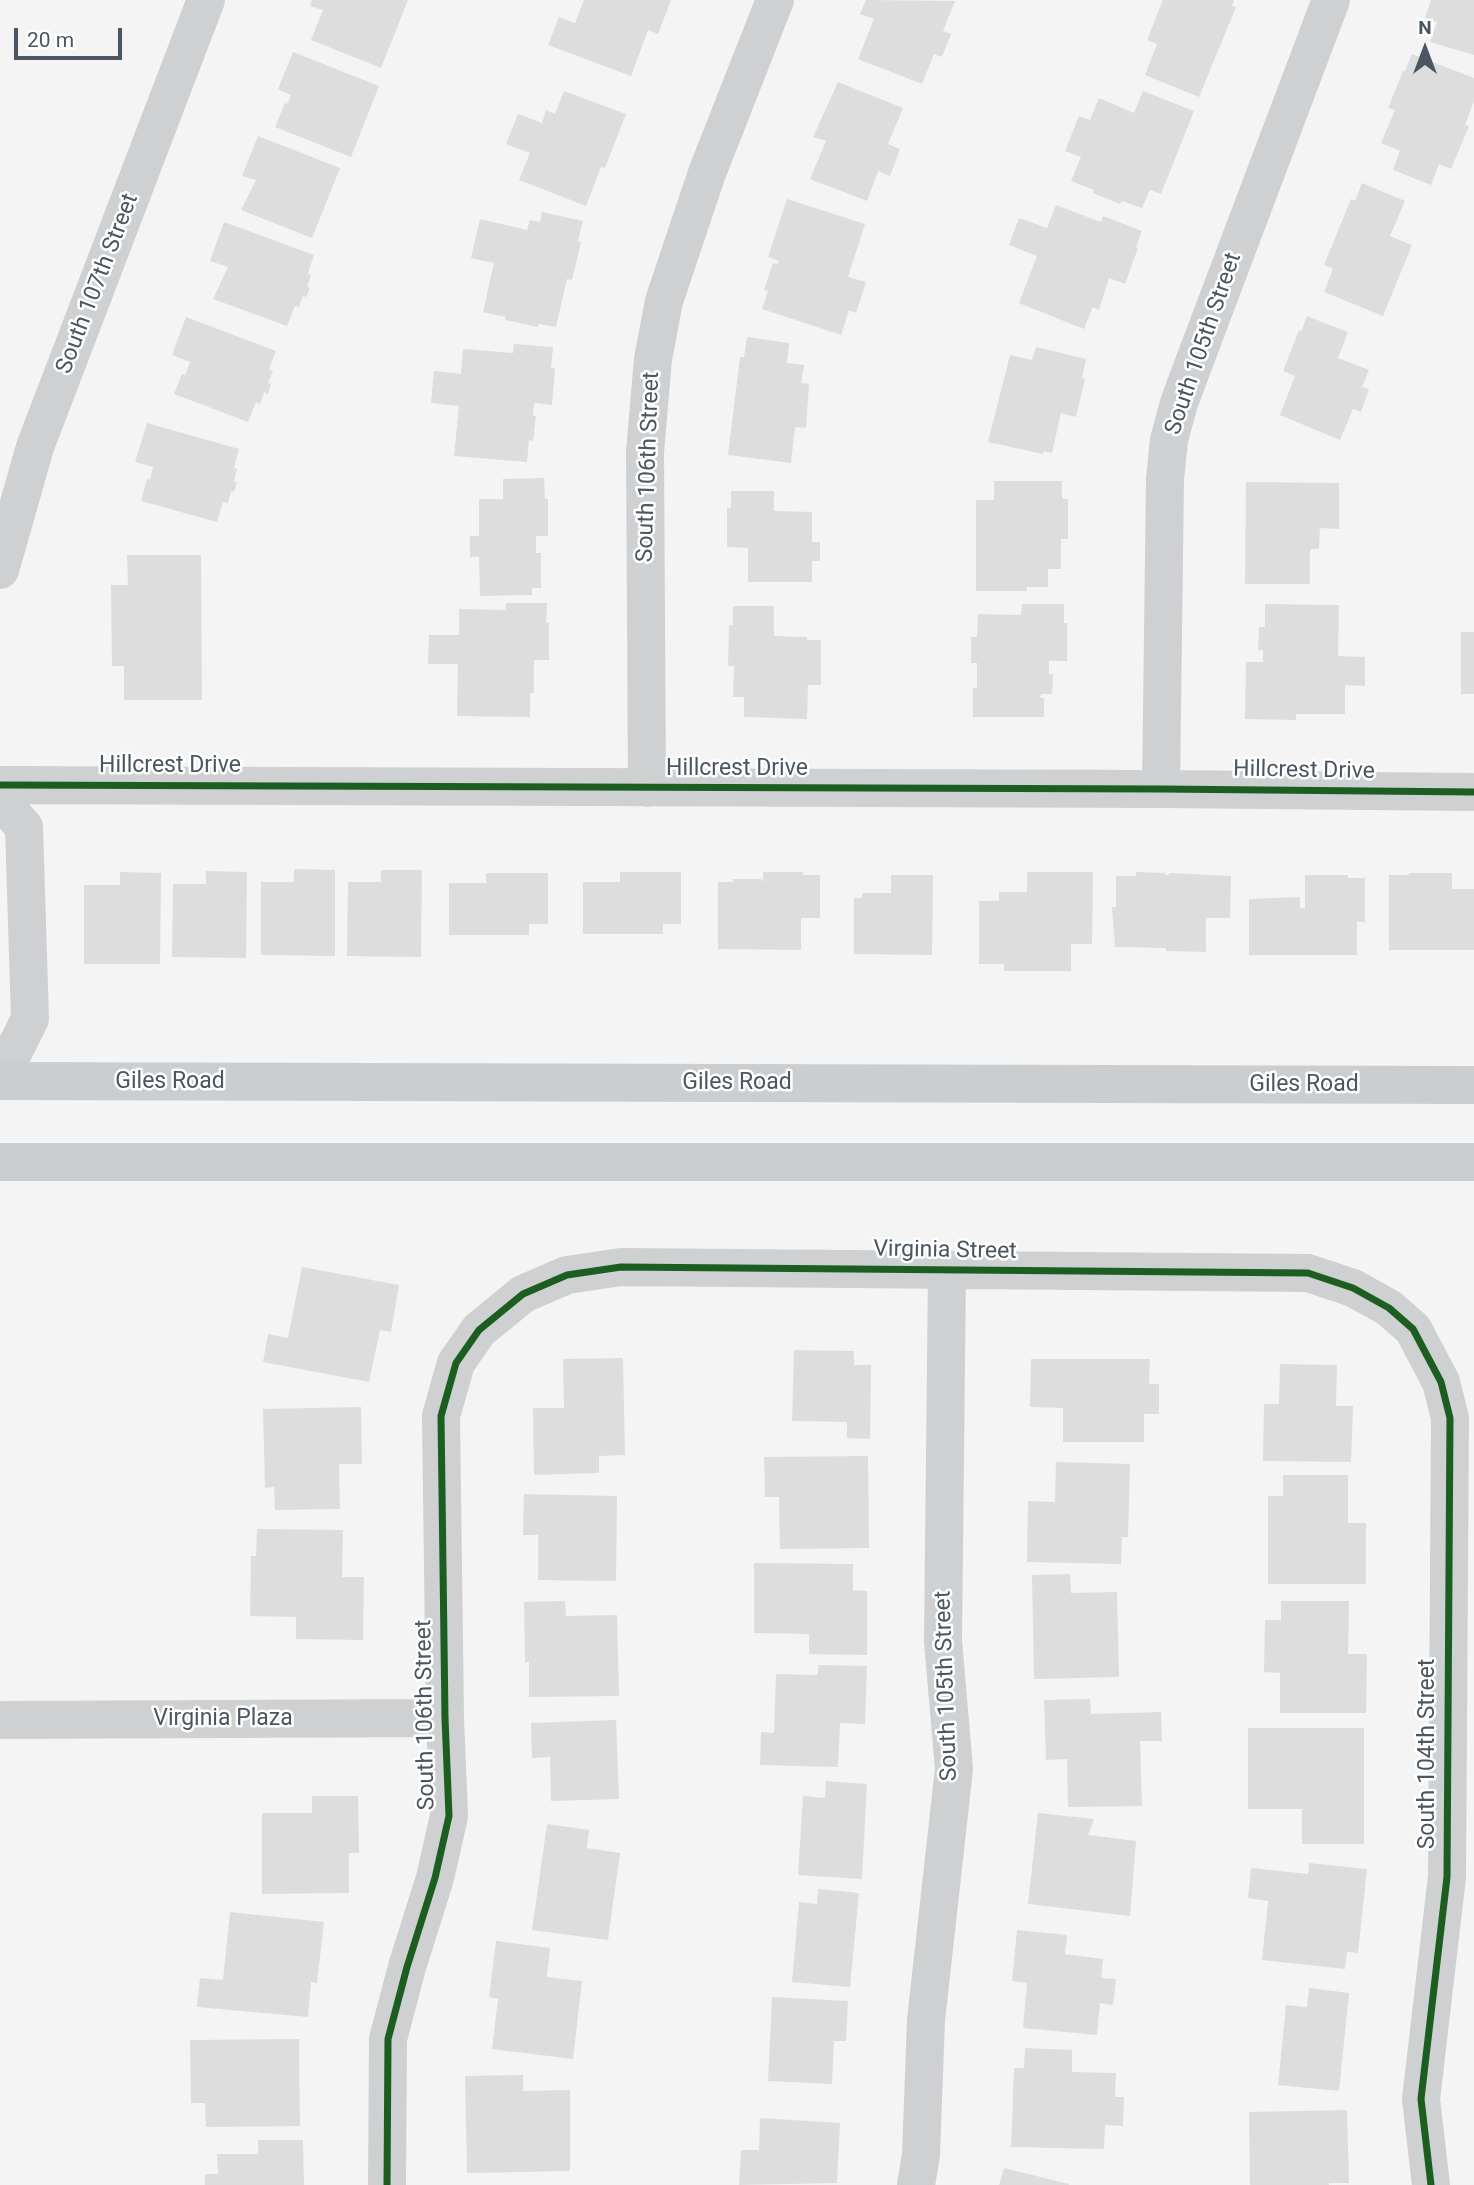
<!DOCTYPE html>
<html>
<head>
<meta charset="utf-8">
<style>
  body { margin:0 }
  #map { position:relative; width:1474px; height:2185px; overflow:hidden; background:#f4f4f4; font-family:Roboto,sans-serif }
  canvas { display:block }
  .north { position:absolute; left:1390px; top:14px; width:70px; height:70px; -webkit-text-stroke:5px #fff; paint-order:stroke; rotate:0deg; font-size:19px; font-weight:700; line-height:28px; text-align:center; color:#4a5661 }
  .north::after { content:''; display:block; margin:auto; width:24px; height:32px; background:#4a5661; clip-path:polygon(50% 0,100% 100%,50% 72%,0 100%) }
  .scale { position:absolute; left:14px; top:28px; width:108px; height:32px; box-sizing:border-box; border:4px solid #4a5661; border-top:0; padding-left:9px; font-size:21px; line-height:24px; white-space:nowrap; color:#4a5661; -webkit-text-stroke:5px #fff; paint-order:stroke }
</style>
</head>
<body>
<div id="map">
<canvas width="1474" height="2185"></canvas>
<div class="north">N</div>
<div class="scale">20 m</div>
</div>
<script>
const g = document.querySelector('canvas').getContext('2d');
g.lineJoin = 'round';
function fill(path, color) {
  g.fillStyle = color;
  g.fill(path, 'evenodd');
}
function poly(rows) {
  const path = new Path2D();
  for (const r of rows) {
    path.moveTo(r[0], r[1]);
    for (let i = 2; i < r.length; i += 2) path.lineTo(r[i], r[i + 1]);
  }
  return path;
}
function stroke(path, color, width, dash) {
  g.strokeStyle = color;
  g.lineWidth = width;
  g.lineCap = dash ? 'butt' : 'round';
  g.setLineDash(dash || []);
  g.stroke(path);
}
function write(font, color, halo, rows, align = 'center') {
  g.font = font + ' Roboto,sans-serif';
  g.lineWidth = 5;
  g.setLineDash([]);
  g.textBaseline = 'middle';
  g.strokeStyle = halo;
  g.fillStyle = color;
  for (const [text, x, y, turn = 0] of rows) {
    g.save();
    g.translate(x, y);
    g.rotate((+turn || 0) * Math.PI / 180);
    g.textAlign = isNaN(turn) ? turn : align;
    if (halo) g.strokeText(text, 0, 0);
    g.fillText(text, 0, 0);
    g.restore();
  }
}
fill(poly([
  [312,0,408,0,381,68,311,40,323,10,310,6],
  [584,0,671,0,658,34,648,30,631,76,548,45,559,17,575,23],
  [866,0,955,1,943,31,951,34,942,57,934,54,922,84,858,59,874,19,860,14],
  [1163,0,1234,0,1232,6,1236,7,1199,97,1145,75,1157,44,1147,40],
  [1431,0,1474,0,1474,55,1430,42,1437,22,1425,18],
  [293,52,379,86,351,157,275,127,285,103,288,104,291,95,278,89],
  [1412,54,1474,78,1474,101,1465,125,1469,126,1451,169,1439,164,1431,185,1393,170,1400,151,1381,143,1395,110,1388,108,1403,71,1405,71],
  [838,82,903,108,888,144,900,149,890,176,878,171,867,201,810,179,826,141,813,137],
  [564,91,626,114,605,168,601,167,586,206,519,180,530,153,506,144,518,114,542,123,546,110,555,114],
  [1143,91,1194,111,1161,194,1150,190,1142,208,1122,201,1120,204,1093,193,1094,190,1071,181,1081,157,1065,151,1079,116,1090,120,1099,98,1134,113],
  [258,136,340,168,312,238,241,210,256,180,242,176],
  [1362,183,1405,201,1390,236,1412,245,1383,316,1324,292,1333,269,1324,265,1351,199,1355,201],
  [787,199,865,224,848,277,866,282,856,313,849,310,841,335,762,309,768,291,764,290,773,263,778,264,779,261,768,257],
  [1056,205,1101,222,1103,216,1142,231,1136,247,1138,248,1125,284,1109,278,1099,310,1093,307,1084,329,1019,303,1037,256,1009,245,1019,218,1047,228],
  [542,212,583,221,578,241,581,242,572,280,567,279,556,327,539,324,538,327,505,320,506,317,483,312,494,263,471,258,480,219,527,230,530,220,540,222],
  [224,222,314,255,308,273,311,275,307,287,310,288,306,297,303,296,299,307,295,306,287,326,213,299,228,267,210,261],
  [1307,316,1348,332,1338,358,1369,370,1362,387,1369,389,1361,412,1353,409,1340,440,1280,415,1295,376,1283,371,1299,330,1301,332],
  [186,317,276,351,269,369,273,371,268,383,271,384,268,394,264,392,260,404,256,402,248,422,174,394,182,374,185,375,190,362,172,355],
  [747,337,789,343,787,363,804,365,801,383,809,384,806,428,795,427,791,463,728,455,740,357,744,357],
  [514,344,553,347,551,368,555,368,552,405,534,403,533,416,536,416,533,441,529,440,527,462,454,456,459,406,431,403,434,371,461,374,463,349,513,353],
  [1036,347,1086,359,1082,378,1085,379,1076,417,1061,413,1052,453,1044,451,1043,454,988,442,1010,355,1032,360],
  [147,423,239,449,234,468,237,469,234,482,237,482,234,492,231,491,228,503,223,502,217,522,141,501,147,479,150,480,153,467,135,462],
  [544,478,545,499,548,499,548,536,536,536,536,553,541,553,541,588,532,588,532,595,480,596,479,557,470,557,470,536,479,536,479,499,503,499,503,479],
  [994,481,1062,481,1062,499,1068,499,1068,539,1061,539,1061,569,1048,569,1048,587,1027,587,1027,591,976,591,976,500,994,500],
  [1246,482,1339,483,1339,529,1320,528,1319,549,1310,549,1310,584,1245,584],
  [731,491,774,491,774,511,812,512,812,542,820,542,820,561,812,561,812,582,748,582,748,548,727,547,727,508,731,508],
  [127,555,201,555,202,700,124,700,124,666,112,666,111,585,128,585],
  [506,603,547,603,546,622,549,623,549,660,534,660,534,693,530,693,530,717,457,716,458,664,428,664,429,635,459,635,459,609,506,610],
  [1022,604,1064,604,1064,623,1067,623,1067,661,1049,661,1049,674,1053,674,1052,694,1041,694,1040,698,1044,698,1044,717,973,717,973,688,977,688,977,663,971,663,971,637,977,637,978,614,1021,615],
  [1265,604,1339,605,1338,656,1365,657,1365,686,1345,685,1345,714,1296,714,1296,720,1245,719,1246,662,1263,662,1263,650,1258,650,1259,627,1265,627],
  [733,606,774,606,774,636,807,637,807,640,821,640,821,685,808,685,807,719,744,717,744,697,733,697,734,666,728,666,729,625,733,625],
  [1461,632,1474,632,1474,694,1461,694],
  [294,869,335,870,335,956,261,955,261,882,294,882],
  [381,870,422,870,421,957,347,956,348,882,381,882],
  [206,871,247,872,246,958,172,957,173,884,206,884],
  [120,872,161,873,160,964,84,964,84,885,120,885],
  [620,872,681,872,681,924,663,924,663,934,583,934,583,882,620,882],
  [763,872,803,872,803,875,820,875,820,918,801,918,801,950,718,949,718,882,733,882,733,879,761,879,763,882],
  [1027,872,1093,872,1092,944,1071,944,1071,971,1004,971,1004,964,979,964,979,901,999,901,999,892,1027,892],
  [1136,872,1165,873,1165,875,1169,875,1169,873,1231,876,1230,918,1206,918,1206,952,1166,951,1166,948,1115,947,1112,907,1116,907,1116,876,1136,876],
  [486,873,548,873,548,924,529,924,529,935,449,935,449,883,486,883],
  [1409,873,1452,873,1452,889,1474,889,1474,950,1389,950,1389,875,1409,875],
  [891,875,933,875,932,955,854,954,854,898,862,898,862,893,891,893],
  [1305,875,1348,875,1348,878,1365,878,1365,922,1357,922,1357,955,1249,955,1249,899,1300,897,1300,908,1305,908],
  [302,1267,399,1285,391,1332,380,1330,369,1382,263,1362,268,1334,288,1338],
  [794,1350,854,1351,854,1365,871,1365,870,1439,847,1438,847,1422,792,1421],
  [623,1358,625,1455,599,1456,599,1473,534,1475,533,1408,564,1408,563,1359],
  [1031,1359,1150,1359,1149,1384,1159,1384,1159,1414,1144,1414,1144,1442,1063,1442,1063,1408,1030,1407],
  [1280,1364,1337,1365,1336,1406,1353,1406,1351,1462,1263,1461,1264,1404,1279,1404],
  [361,1407,362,1464,339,1464,340,1509,275,1510,274,1487,265,1488,263,1409],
  [868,1456,869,1548,780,1549,779,1497,765,1497,764,1457],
  [1056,1462,1130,1464,1128,1537,1122,1537,1121,1564,1027,1562,1028,1501,1055,1502],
  [1283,1475,1348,1475,1348,1523,1366,1523,1366,1584,1268,1584,1268,1496,1283,1496],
  [524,1494,617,1496,616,1581,538,1580,538,1535,523,1535],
  [257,1529,343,1530,342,1577,364,1577,363,1640,296,1639,296,1617,250,1616,251,1556,256,1556],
  [754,1563,853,1564,853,1590,867,1591,867,1655,809,1654,809,1634,754,1633],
  [1070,1574,1071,1593,1117,1592,1119,1677,1034,1679,1032,1575],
  [565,1601,566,1616,617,1615,619,1696,529,1697,529,1662,525,1662,524,1602],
  [1281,1601,1349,1601,1348,1654,1367,1654,1366,1713,1280,1713,1280,1673,1264,1672,1265,1620,1281,1620],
  [818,1665,867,1666,865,1724,840,1723,838,1767,760,1765,761,1732,774,1733,776,1674,818,1675],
  [1090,1699,1091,1714,1161,1712,1162,1741,1140,1741,1142,1806,1068,1807,1067,1759,1046,1760,1044,1700],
  [616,1720,619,1799,551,1801,550,1757,532,1758,531,1723],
  [1248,1728,1364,1728,1364,1844,1302,1844,1302,1809,1248,1809],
  [826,1781,867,1784,862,1879,798,1875,803,1796,825,1798],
  [312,1796,358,1796,359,1853,349,1853,349,1893,262,1894,262,1813,312,1813],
  [1038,1813,1094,1819,1088,1835,1136,1841,1130,1916,1028,1904],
  [547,1824,589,1830,587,1848,620,1853,608,1940,532,1930],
  [1309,1863,1367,1869,1358,1953,1347,1952,1345,1969,1262,1960,1268,1901,1248,1898,1251,1868,1308,1874],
  [818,1889,859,1893,850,1987,792,1982,799,1902,817,1904],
  [230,1912,324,1922,317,1983,311,1982,308,2017,197,2007,200,1978,223,1980],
  [1017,1930,1067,1935,1065,1954,1103,1959,1101,1978,1116,1979,1113,2005,1100,2003,1097,2035,1023,2028,1027,1983,1012,1981],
  [496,1941,550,1948,547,1977,582,1981,573,2059,492,2049,498,1999,489,1997],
  [1309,1988,1349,1993,1339,2091,1278,2085,1286,2005,1307,2007],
  [772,1997,848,2001,846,2041,834,2041,832,2084,768,2081],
  [299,2039,300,2126,206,2127,205,2103,191,2103,190,2040],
  [1025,2048,1072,2050,1072,2072,1116,2073,1115,2097,1124,2097,1123,2126,1105,2125,1104,2149,1011,2147,1014,2068,1024,2068],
  [523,2075,523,2091,570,2090,570,2171,467,2173,465,2076],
  [1347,2110,1349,2183,1329,2183,1329,2185,1250,2185,1249,2112],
  [760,2118,840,2123,837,2183,739,2185,741,2150,759,2150],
  [258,2140,303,2140,304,2185,205,2185,205,2174,218,2174,217,2154,258,2154],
  [1004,2168,1069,2184,1069,2185,999,2185]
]), '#ddddde');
stroke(poly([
  [0,570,35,447,206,0],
  [0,785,1161,789,1474,792],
  [647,788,645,452,653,359,664,301,707,173,775,0],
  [1161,789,1165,479,1169,440,1179,403,1195,360,1331,0],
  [0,800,24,827,30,1019,0,1079],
  [0,1720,445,1718],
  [387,2185,388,2039,407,1967,435,1878,449,1816,445,1718,441,1416,456,1363,479,1330,523,1294,567,1275,621,1267,1308,1273,1353,1288,1389,1308,1413,1329,1441,1382,1450,1418,1447,1877,1421,2099,1431,2185],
  [916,2185,921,2155,926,2020,954,1769,943,1641,947,1270]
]), '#ced0d2', 38);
stroke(poly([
  [0,1081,1474,1085],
  [0,1162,1474,1162]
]), '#caced1', 38);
stroke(poly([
  [0,785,1161,789,1474,792],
  [387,2185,388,2039,407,1967,435,1878,449,1816,445,1718,441,1416,456,1363,479,1330,523,1294,567,1275,621,1267,1308,1273,1353,1288,1389,1308,1413,1329,1441,1382,1450,1418,1447,1877,1421,2099,1431,2185]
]), '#1b5e20', 7);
write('23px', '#4a5661', '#fff', [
  ["South 107th Street",98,284,-69],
  ["South 105th Street",1204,344,-71],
  ["South 106th Street",649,467,-88],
  ["Hillcrest Drive",170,766],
  ["Hillcrest Drive",737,769],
  ["Hillcrest Drive",1304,771,1],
  ["Giles Road",170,1082],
  ["Giles Road",737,1083],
  ["Giles Road",1304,1085],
  ["Virginia Street",945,1251,1],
  ["South 105th Street",947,1686,-92],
  ["South 106th Street",426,1715,-91],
  ["Virginia Plaza",223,1719],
  ["South 104th Street",1428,1754,-90]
]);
</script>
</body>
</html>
